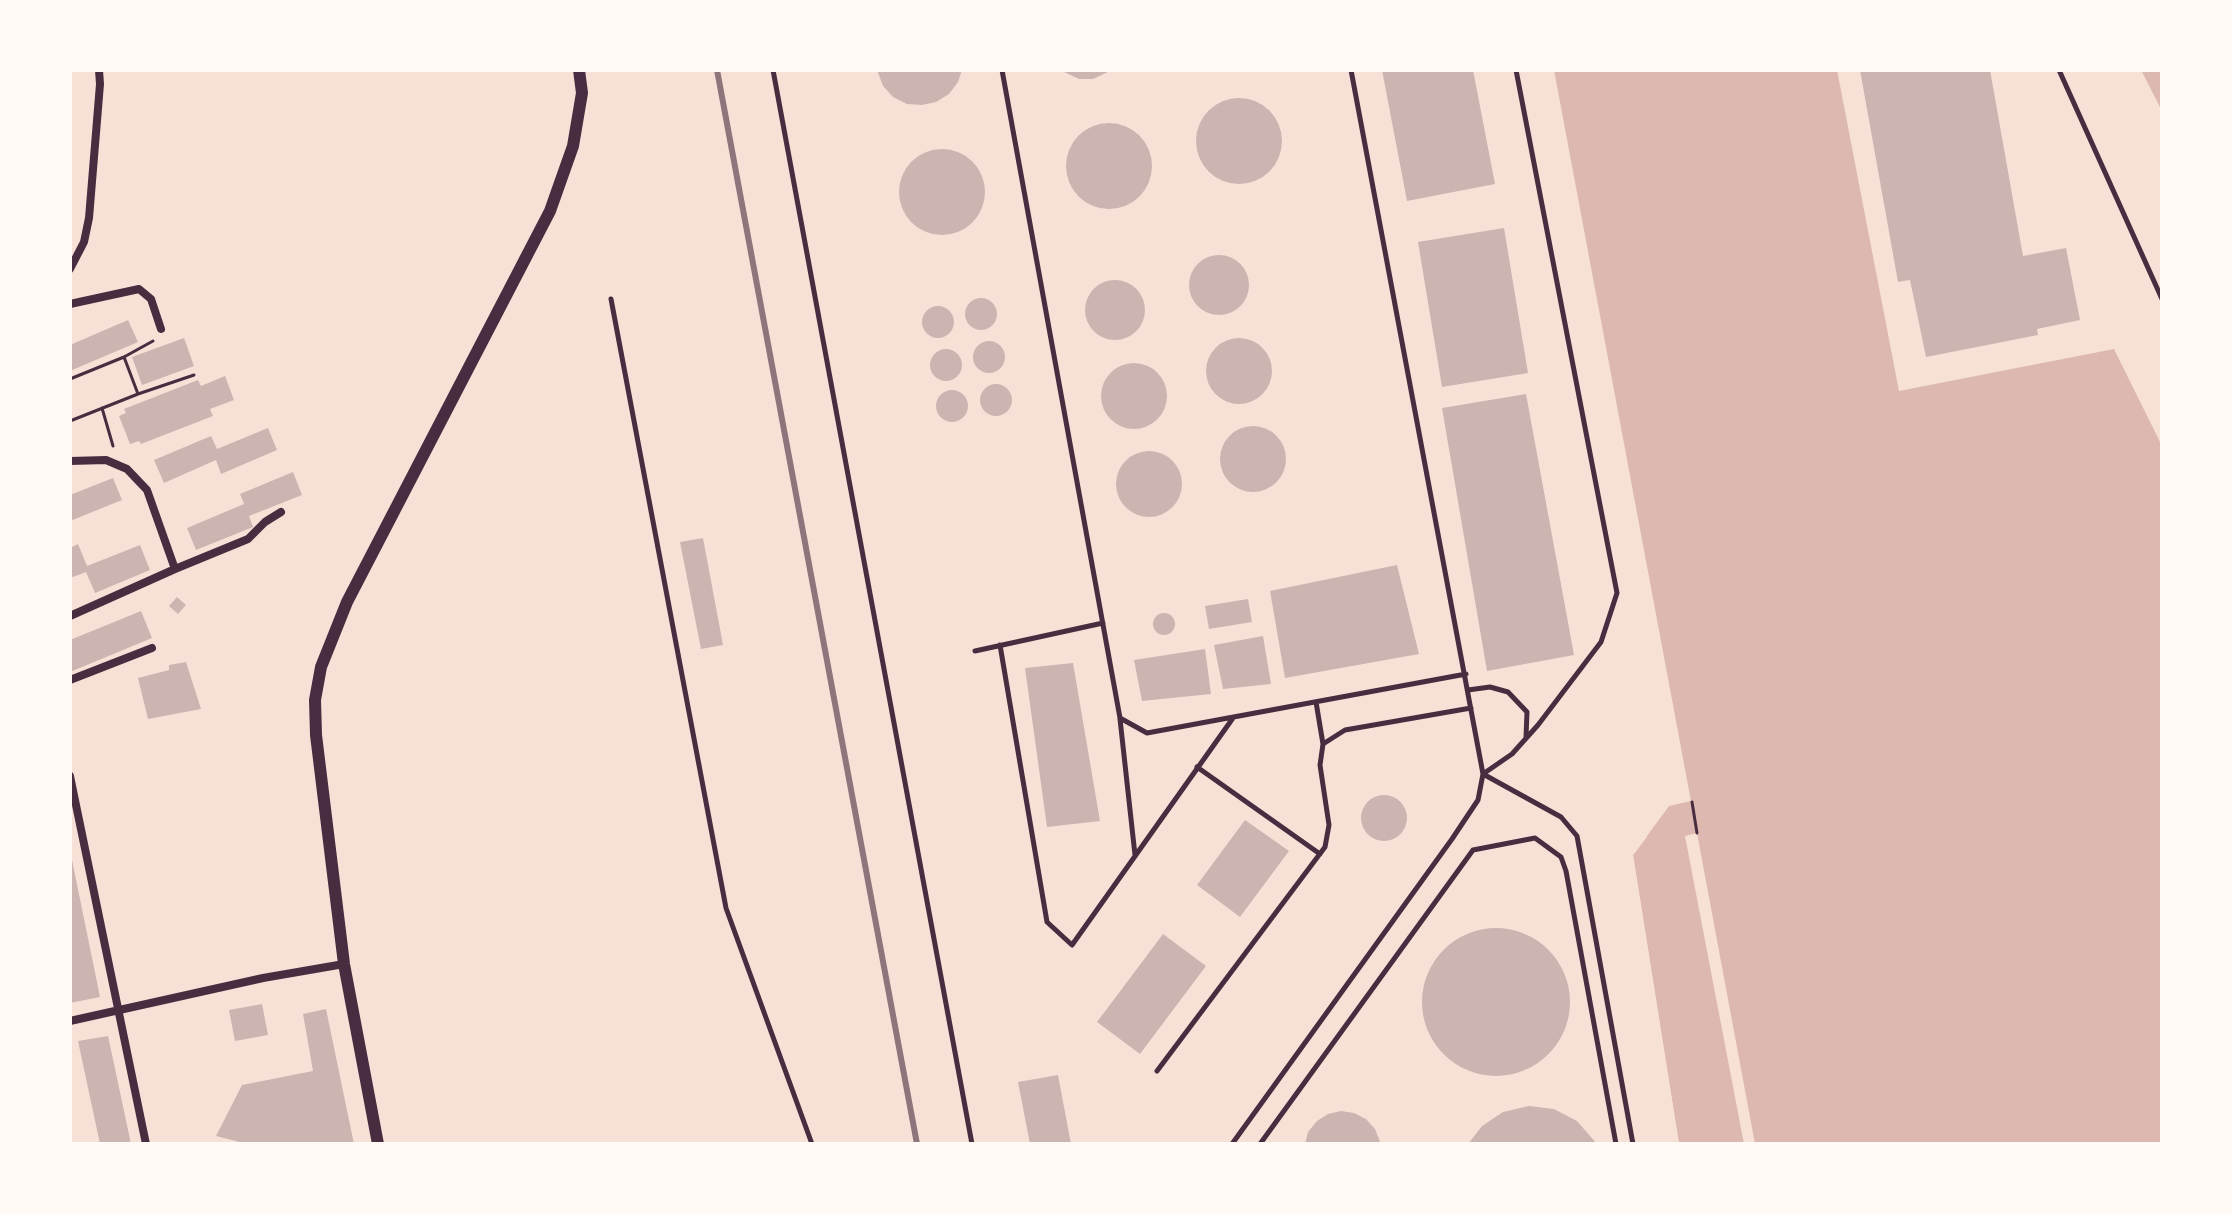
<!DOCTYPE html>
<html>
<head>
<meta charset="utf-8">
<style>
  body { margin:0 }
  #map { position:relative; width:2232px; height:1214px; overflow:hidden; background:#f7e1d7; font-family:Signika,sans-serif }
  canvas { display:block }
  .frame { position:absolute; inset:0; border:72px solid #fffaf5; pointer-events:none }
</style>
</head>
<body>
<div id="map">
<canvas width="2232" height="1214"></canvas>
<div class="frame"></div>
</div>
<script>
const g = document.querySelector('canvas').getContext('2d');
g.lineJoin = 'round';
function fill(path, color) {
  g.fillStyle = color;
  g.fill(path, 'evenodd');
}
function poly(rows) {
  const path = new Path2D();
  for (const r of rows) {
    if (r.length === 3) {
      path.moveTo(r[0] + r[2], r[1]);
      path.arc(r[0], r[1], r[2], 0, 2 * Math.PI);
      continue;
    }
    path.moveTo(r[0], r[1]);
    for (let i = 2; i < r.length; i += 2) path.lineTo(r[i], r[i + 1]);
  }
  return path;
}
function stroke(path, color, width, dash) {
  g.strokeStyle = color;
  g.lineWidth = width;
  g.lineCap = dash ? 'butt' : 'round';
  g.setLineDash(dash || []);
  g.stroke(path);
}
fill(poly([
  [1554,70,1837,70,1899,391,2114,349,2162,446,2162,1144,1679,1144,1633,855,1669,806,1691,801],
  [2141,70,2162,70,2162,111]
]), '#dcb8b0');
fill(poly([
  [1697,833,1755,1144,1744,1144,1685,836],
  [1647,837,1633,855,1679,1144,1675,1144,1629,855,1641,838]
]), '#f7e1d7');
fill(poly([
  [877,70,962,70,958,82,949,94,936,102,922,105,907,104,893,97,883,86],
  [1060,70,1112,70,1093,79,1079,79],
  [1382,70,1473,70,1495,184,1407,201],
  [1860,70,1990,70,2023,256,2066,248,2080,320,2037,329,2038,335,1926,357,1910,280,1898,282],
  [1239,141,43],
  [1109,166,43],
  [942,192,43],
  [1504,228,1528,373,1442,387,1418,242],
  [1219,285,30],
  [1115,310,30],
  [981,314,16],
  [938,322,16],
  [128,320,138,342,70,371,70,345],
  [1239,371,33],
  [184,338,194,366,142,385,132,357],
  [989,357,16],
  [946,365,16],
  [1134,396,33],
  [225,376,234,400,210,409,213,416,141,444,139,441,130,444,119,416,126,413,124,409,198,380,201,386],
  [996,400,16],
  [952,406,16],
  [1526,394,1574,655,1487,671,1442,408],
  [1253,459,33],
  [268,428,277,450,221,474,216,460,164,483,154,460,211,436,217,449],
  [1149,484,33],
  [293,472,302,495,249,516,253,527,196,550,187,528,244,504,240,494],
  [113,478,122,500,70,521,70,495],
  [703,538,723,645,701,649,680,542],
  [78,544,87,566,140,545,150,570,95,593,86,572,70,578,70,548],
  [1397,565,1419,654,1285,678,1270,591],
  [177,597,186,605,178,614,169,606],
  [1248,599,1252,622,1209,629,1205,606],
  [141,611,152,638,70,672,70,640],
  [1164,624,11],
  [1263,636,1271,684,1223,689,1214,645],
  [1205,649,1211,694,1142,701,1134,660],
  [186,662,201,709,148,719,138,678,169,670,169,665],
  [1073,663,1100,821,1047,827,1025,668],
  [1384,818,23],
  [1245,820,1289,851,1240,917,1197,885],
  [71,855,100,997,70,1003,70,856],
  [1496,1002,74],
  [1163,934,1206,966,1140,1054,1097,1022],
  [262,1004,268,1035,235,1041,229,1010],
  [326,1009,354,1144,247,1144,216,1136,242,1085,313,1071,303,1014],
  [108,1036,110,1045,131,1144,100,1144,78,1041],
  [1058,1075,1071,1144,1030,1144,1018,1082],
  [1529,1106,1554,1109,1577,1121,1597,1144,1468,1144,1482,1126,1503,1112],
  [1341,1111,1354,1113,1366,1119,1375,1129,1381,1144,1305,1144,1308,1132,1317,1121,1328,1114]
]), '#ccb4b1');
stroke(poly([
  [124,357,153,341],
  [70,379,124,357,138,394,70,421],
  [138,394,194,375],
  [102,408,113,446],
  [1692,802,1697,833]
]), '#4a2c40', 3);
stroke(poly([
  [773,70,972,1144],
  [1002,70,1120,718,1147,733,1466,674],
  [2059,70,2162,299],
  [611,299,726,908,812,1144],
  [1000,645,1047,922,1072,945,1233,718],
  [975,651,1103,623],
  [1468,690,1490,687,1508,692,1527,712,1526,737],
  [1316,702,1323,744],
  [1120,719,1135,855],
  [1197,767,1320,854],
  [1483,774,1512,754,1538,725,1601,642,1617,593,1516,70],
  [1483,774,1561,817,1577,836,1633,1144],
  [1157,1071,1325,847,1329,825,1320,765,1323,744,1345,730,1471,708],
  [1232,1144,1452,839,1478,800,1483,774,1351,70],
  [1260,1144,1473,850,1535,838,1561,857,1566,871,1616,1144]
]), '#4a2c40', 5);
stroke(poly([
  [70,269,84,242,89,218,100,84,99,70],
  [70,304,139,289,151,299,161,329],
  [70,461,106,460,127,469,147,490,175,569,70,616],
  [175,569,248,539,265,522,281,512],
  [70,680,152,648],
  [70,776,146,1144],
  [70,1021,263,978,344,964]
]), '#4a2c40', 8);
stroke(poly([
  [378,1144,344,964,316,735,315,700,321,667,347,602,550,211,573,146,582,93,579,70]
]), '#4a2c40', 12);
stroke(poly([
  [717,70,917,1144]
]), '#8f747c', 6);
</script>
</body>
</html>
